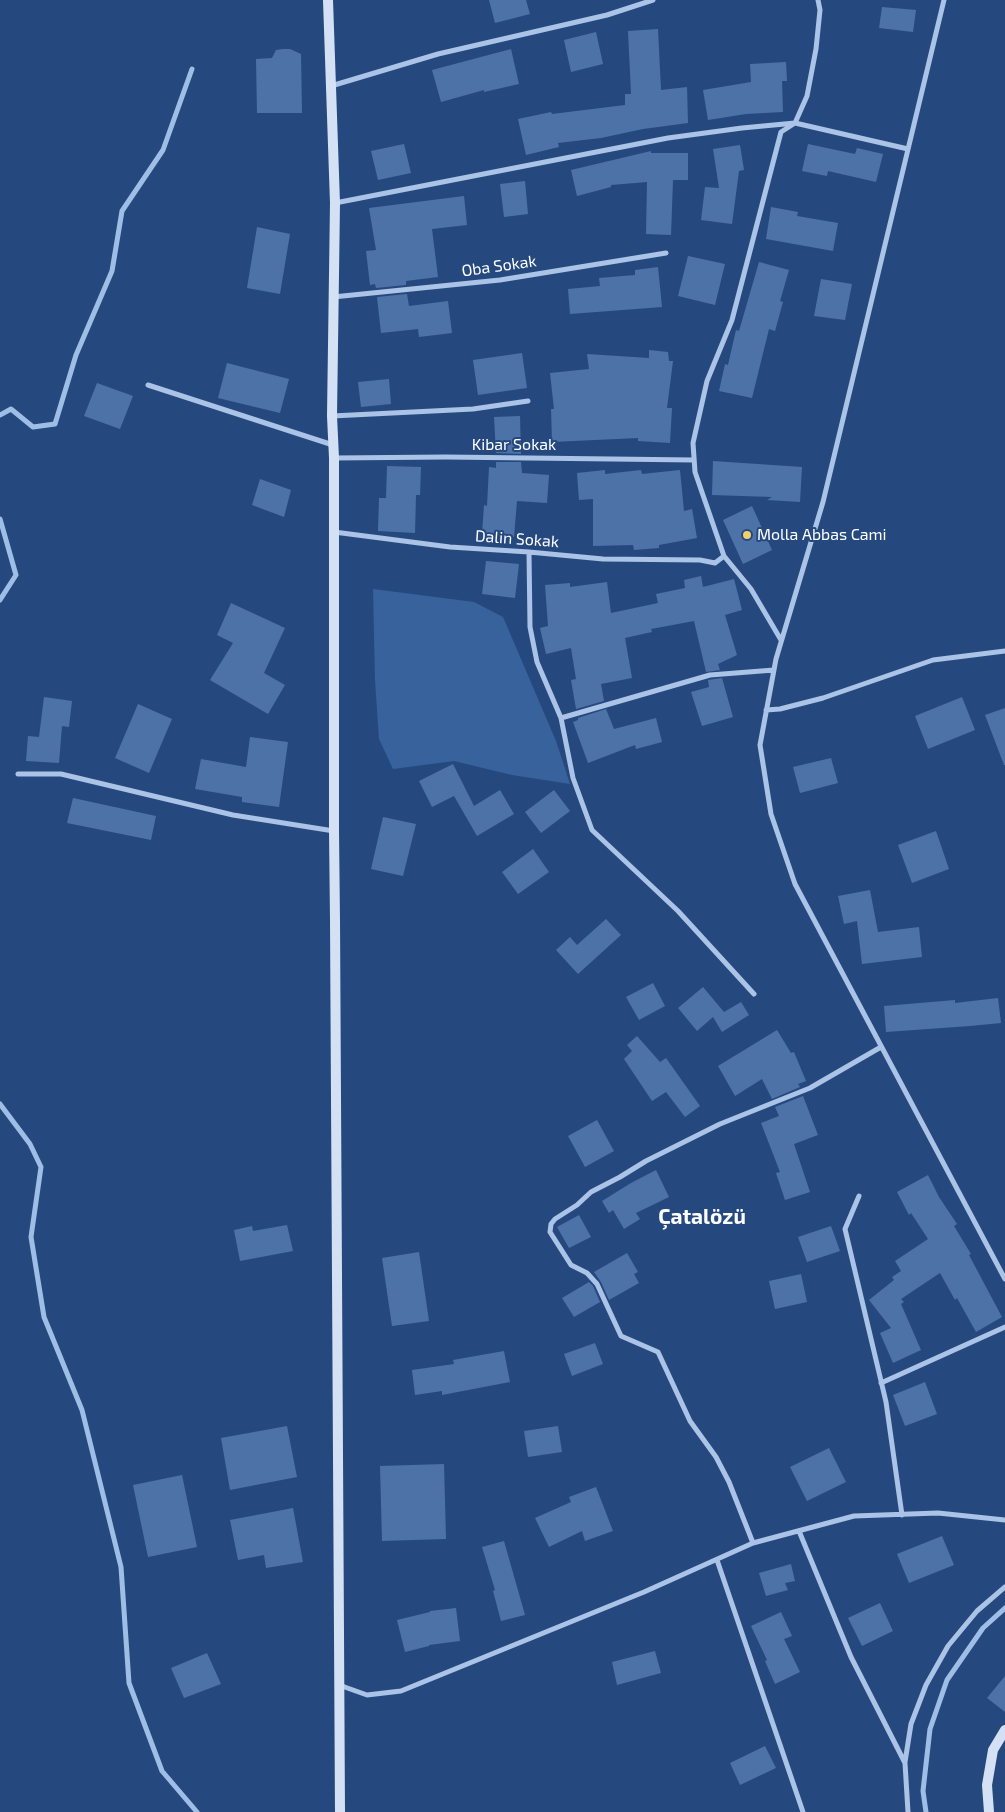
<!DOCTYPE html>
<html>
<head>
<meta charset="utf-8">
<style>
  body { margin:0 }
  canvas { display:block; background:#25497e }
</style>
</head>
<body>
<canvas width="1005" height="1812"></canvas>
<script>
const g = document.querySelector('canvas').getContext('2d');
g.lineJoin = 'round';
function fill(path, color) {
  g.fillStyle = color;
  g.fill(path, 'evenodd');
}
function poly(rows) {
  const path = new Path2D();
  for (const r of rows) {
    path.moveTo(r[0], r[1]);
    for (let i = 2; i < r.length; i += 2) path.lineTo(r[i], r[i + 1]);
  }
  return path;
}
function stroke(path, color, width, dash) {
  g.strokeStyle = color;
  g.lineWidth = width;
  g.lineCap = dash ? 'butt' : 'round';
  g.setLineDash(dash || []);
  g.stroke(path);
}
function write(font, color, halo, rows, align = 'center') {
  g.font = font + ' "Exo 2",sans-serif';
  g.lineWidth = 4;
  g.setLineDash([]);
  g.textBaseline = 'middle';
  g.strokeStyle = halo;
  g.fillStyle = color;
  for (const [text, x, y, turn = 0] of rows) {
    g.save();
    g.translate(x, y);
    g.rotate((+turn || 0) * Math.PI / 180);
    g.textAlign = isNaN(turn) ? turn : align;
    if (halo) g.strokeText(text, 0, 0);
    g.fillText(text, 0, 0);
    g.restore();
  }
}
fill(poly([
  [373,589,474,602,503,617,556,741,570,784,512,775,454,761,393,769,379,739,375,680]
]), '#38629c');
stroke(poly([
  [0,415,11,409,33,427,55,424,76,355,112,271,122,211,163,150,192,69],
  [0,519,16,575,0,600],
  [0,1104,30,1144,41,1167,31,1237,44,1317,82,1410,121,1567,129,1683,162,1771,197,1812],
  [926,1812,923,1791,930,1729,947,1680,983,1628,1005,1608]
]), '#9fbee6', 5);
fill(poly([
  [489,0,526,0,530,14,495,23],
  [882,7,916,10,913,32,879,28],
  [658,29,661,90,687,87,688,123,643,129,601,138,558,143,559,147,526,155,518,119,551,112,552,114,625,105,625,94,631,94,628,31],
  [596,32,603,64,571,72,564,40],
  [283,49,290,49,301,54,302,113,257,113,256,59,272,58,276,50],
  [511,49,519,84,484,92,484,90,441,102,432,70],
  [786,62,787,81,782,81,783,112,746,114,708,120,703,90,751,82,750,64],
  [404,144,411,173,378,180,371,151],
  [808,144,855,154,857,148,883,154,876,182,828,171,827,176,802,171],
  [740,145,744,170,739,171,732,224,701,220,705,187,719,188,713,149],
  [651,151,651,153,688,153,688,180,673,180,671,235,646,234,647,182,611,185,611,187,577,196,571,170],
  [525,181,528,214,504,217,500,184],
  [464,196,467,225,432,229,438,277,406,281,406,285,376,288,375,284,370,285,366,251,376,250,369,208],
  [771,207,798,212,797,216,838,223,833,251,766,239],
  [257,227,290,234,280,294,247,288],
  [688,256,725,264,715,305,678,296],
  [759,262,789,270,780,301,783,302,775,331,769,329,752,398,719,391,725,364,728,365,736,330,739,331],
  [658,267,662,307,570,314,568,289,600,286,599,278,635,275,635,270],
  [821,279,852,284,845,320,814,316],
  [407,294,409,306,448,301,452,333,419,337,418,329,381,333,377,297],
  [649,350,668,352,669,361,673,361,667,408,672,408,670,443,638,441,638,438,552,442,551,409,554,409,550,373,589,369,587,354,649,358],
  [522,353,527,388,478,395,473,360],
  [227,363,289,379,280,413,218,398],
  [389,379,391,404,361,407,358,382],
  [97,383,133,396,120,429,84,416],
  [520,416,521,454,496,453,494,417],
  [713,461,802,467,800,502,767,500,772,497,712,495],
  [496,462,521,462,522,473,549,475,547,503,517,501,514,537,482,534,484,505,487,506,489,467,496,468],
  [387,466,421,467,420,495,416,495,415,533,378,531,379,498,386,498],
  [605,470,605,474,641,470,642,474,680,470,684,511,692,509,697,538,659,545,659,548,634,550,633,545,593,546,593,499,579,500,577,473],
  [260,479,291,490,284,517,252,505],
  [752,506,772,550,743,564,723,520],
  [486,561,519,564,515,598,482,594],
  [701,576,703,587,734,579,742,610,725,615,737,655,718,664,720,670,706,672,694,621,651,629,652,632,625,638,632,678,601,684,604,701,576,709,571,680,576,679,571,648,546,654,540,628,548,626,545,585,570,583,570,587,607,582,611,613,658,603,656,594,685,588,684,580],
  [231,603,285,628,264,673,285,685,268,714,210,680,233,643,217,635],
  [722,678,733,717,702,726,691,692,709,687,708,680],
  [44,697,72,701,69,727,62,726,59,763,26,761,28,736,39,737],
  [962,697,975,730,928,749,915,716],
  [138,704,172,719,149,773,115,758],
  [1005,708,1005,765,1004,765,985,715],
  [606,709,614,729,656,718,662,742,636,749,635,745,588,763,573,722,578,720,578,718],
  [250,737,288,742,279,807,242,802,242,797,195,789,201,759,246,767],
  [831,758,838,783,800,793,793,767],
  [453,764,474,806,500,790,514,814,477,836,454,796,432,807,419,781],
  [554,790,570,811,541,833,525,812],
  [73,798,156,816,151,840,67,823],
  [383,817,416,824,403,876,371,869],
  [936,831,949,869,912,883,898,845],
  [533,849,549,872,518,894,502,872],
  [870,890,878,932,919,927,922,957,862,964,857,921,844,924,838,896],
  [606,919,621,935,578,974,556,950,570,937,577,945],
  [653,983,665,1006,639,1020,626,997],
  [703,987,724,1012,741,1002,749,1015,722,1032,713,1017,697,1031,678,1008],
  [998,998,1001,1023,970,1026,886,1032,884,1006,955,1000,955,1003],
  [777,1030,791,1053,794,1052,806,1081,798,1084,800,1087,772,1099,762,1079,735,1096,718,1066],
  [637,1036,660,1062,666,1058,700,1106,685,1117,666,1092,652,1101,624,1059,632,1051,627,1045],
  [803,1096,818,1135,794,1144,810,1192,785,1200,776,1173,780,1172,761,1123,779,1116,775,1107],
  [597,1120,614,1151,585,1167,568,1136],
  [656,1170,669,1197,636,1213,640,1219,624,1229,613,1210,609,1213,602,1201,631,1183],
  [928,1175,939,1197,957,1224,954,1226,971,1254,969,1255,1002,1317,976,1332,957,1298,955,1300,940,1273,901,1299,904,1302,901,1304,921,1350,893,1363,880,1333,891,1328,869,1300,894,1280,892,1277,901,1271,895,1261,928,1239,911,1213,909,1215,897,1192],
  [579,1215,591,1237,569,1248,557,1227],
  [287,1225,293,1251,240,1261,234,1230,252,1226,253,1231],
  [831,1226,840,1251,807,1262,798,1237],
  [419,1252,429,1321,392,1326,382,1258],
  [627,1253,638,1272,634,1274,639,1283,609,1300,601,1282,594,1272],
  [801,1274,807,1302,775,1309,769,1281],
  [589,1282,593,1286,600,1302,574,1317,562,1298],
  [595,1343,603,1364,572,1376,564,1354],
  [504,1351,510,1382,442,1395,442,1391,415,1395,412,1370,454,1364,453,1360],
  [925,1382,937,1414,905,1426,893,1395],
  [287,1426,297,1477,230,1490,221,1438],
  [558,1426,562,1452,528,1457,524,1431],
  [829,1448,846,1482,807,1501,790,1467],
  [444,1464,446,1539,382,1541,380,1466],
  [182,1475,197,1547,148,1557,133,1485],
  [596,1487,613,1531,585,1541,582,1531,549,1547,535,1518,571,1502,569,1497],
  [293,1508,303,1562,266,1568,264,1555,238,1560,230,1520],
  [942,1536,954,1565,909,1583,897,1554],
  [504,1541,525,1615,501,1621,493,1591,495,1590,482,1547],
  [791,1564,795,1581,785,1583,788,1590,766,1596,759,1573],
  [880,1603,893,1631,862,1646,848,1618],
  [456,1608,460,1641,429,1645,429,1646,405,1652,397,1620,430,1612,430,1611],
  [781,1612,792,1636,784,1639,800,1672,775,1684,765,1661,767,1660,751,1626],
  [655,1651,661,1673,617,1685,612,1662],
  [207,1653,221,1684,184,1698,171,1668],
  [1005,1676,1005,1712,987,1698],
  [765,1746,776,1768,740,1785,730,1763]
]), '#4d72a7');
stroke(poly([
  [944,0,823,502,776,659,760,745,771,814,795,884,1005,1279],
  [331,86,438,54,607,15,653,0],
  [335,203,668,138,742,128,795,123,908,149],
  [333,297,500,280,666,253],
  [148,385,333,445],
  [332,416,473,409,528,401],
  [334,458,446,457,694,460],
  [334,532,450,547,529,552,603,559,700,560,715,563,724,556,695,472,693,443,707,381,732,320,781,132,795,123,807,96,816,49,820,10,818,0],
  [529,552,530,627,537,662,561,718,573,778,592,830,678,911,754,994],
  [724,556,751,589,781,640],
  [766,710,780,709,823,698,933,660,1005,651],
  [561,718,710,675,774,670],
  [18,774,61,774,233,815,334,831],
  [859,1196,845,1229,886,1402,902,1515],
  [881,1383,1005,1327],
  [799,1531,851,1657,905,1763,908,1812],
  [753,1543,729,1482,716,1457,690,1421,658,1352,621,1336,597,1284,587,1273,571,1265,550,1232,551,1224,555,1219,577,1205,591,1192,620,1177,646,1161,720,1124,810,1088,881,1047],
  [717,1560,803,1812],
  [339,1685,367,1695,401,1691,644,1592,753,1543,854,1516,938,1513,1005,1520],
  [905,1762,911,1724,926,1685,948,1646,977,1611,1005,1587]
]), '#aac3e6', 5);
stroke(poly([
  [328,0,335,203,332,416,334,458,334,831,335,920,340,1812],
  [989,1812,987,1785,993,1750,1005,1730]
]), '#d4e1f5', 10);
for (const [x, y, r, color] of [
  [747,535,5,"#efcf6f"]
]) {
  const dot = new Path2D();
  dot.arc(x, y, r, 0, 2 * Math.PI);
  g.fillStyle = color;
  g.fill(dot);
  stroke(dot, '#25497e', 2);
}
write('16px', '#fff', '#25497e', [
  ["Oba Sokak",499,266,-8],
  ["Kibar Sokak",514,445],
  ["Dalin Sokak",517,539,4]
]);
write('16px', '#fff', '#25497e', [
  ["Molla Abbas Cami",757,535]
], 'left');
write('bold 21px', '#fff', '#25497e', [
  ["Çatalözü",702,1217]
]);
</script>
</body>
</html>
